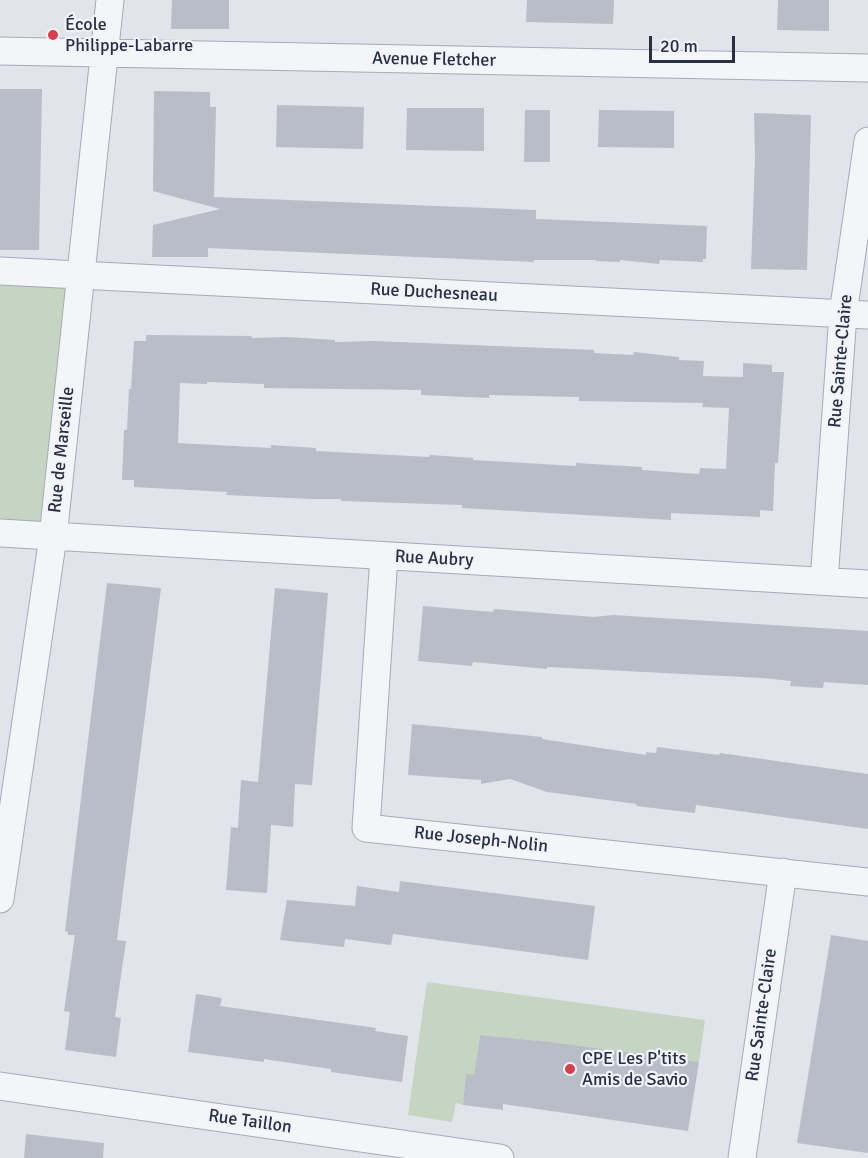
<!DOCTYPE html>
<html>
<head>
<meta charset="utf-8">
<style>
  body { margin:0 }
  #map { position:relative; width:868px; height:1158px; overflow:hidden; background:#e1e4ea; font-family:Signika,sans-serif }
  canvas { display:block }
  .scale { position:absolute; left:649px; top:36px; width:86px; height:27px; box-sizing:border-box; border:3px solid #283043; border-top:0; padding-left:8px; font-size:18px; line-height:21px; white-space:nowrap; color:#283043; -webkit-text-stroke:4px #f1f3f8; paint-order:stroke }
</style>
</head>
<body>
<div id="map">
<canvas width="868" height="1158"></canvas>
<div class="scale">20 m</div>
</div>
<script>
const g = document.querySelector('canvas').getContext('2d');
g.lineJoin = 'round';
function fill(path, color) {
  g.fillStyle = color;
  g.fill(path, 'evenodd');
}
function poly(rows) {
  const path = new Path2D();
  for (const r of rows) {
    path.moveTo(r[0], r[1]);
    for (let i = 2; i < r.length; i += 2) path.lineTo(r[i], r[i + 1]);
  }
  return path;
}
function stroke(path, color, width, dash) {
  g.strokeStyle = color;
  g.lineWidth = width;
  g.lineCap = dash ? 'butt' : 'round';
  g.setLineDash(dash || []);
  g.stroke(path);
}
function write(font, color, halo, rows, align = 'center') {
  g.font = font + ' Signika,sans-serif';
  g.lineWidth = 4.5;
  g.setLineDash([]);
  g.textBaseline = 'middle';
  g.strokeStyle = halo;
  g.fillStyle = color;
  for (const [text, x, y, turn = 0] of rows) {
    g.save();
    g.translate(x, y);
    g.rotate((+turn || 0) * Math.PI / 180);
    g.textAlign = isNaN(turn) ? turn : align;
    if (halo) g.strokeText(text, 0, 0);
    g.fillText(text, 0, 0);
    g.restore();
  }
}
fill(poly([
  [0,271,81,274,53,537,0,533],
  [427,982,705,1020,699,1062,538,1040,536,1048,513,1039,480,1035,474,1075,466,1075,463,1105,456,1103,452,1122,408,1115]
]), '#c5d5c2');
fill(poly([
  [172,0,229,0,229,29,171,29],
  [527,0,614,0,613,24,526,22],
  [778,0,829,0,829,31,777,30],
  [0,89,42,89,39,250,0,250],
  [154,91,210,92,210,107,216,107,214,197,536,210,536,219,707,226,706,259,703,259,703,262,660,260,659,264,620,260,620,262,596,261,596,260,534,260,534,262,208,248,208,257,152,257,153,225,220,209,153,191],
  [277,105,364,107,363,149,276,147],
  [407,108,484,108,484,151,406,150],
  [525,110,550,110,550,162,524,162],
  [599,110,674,111,674,148,598,147],
  [754,113,811,115,807,270,751,269,755,158],
  [146,335,252,336,251,338,287,337,335,340,335,342,374,341,594,350,594,353,633,355,634,352,679,357,679,360,704,361,703,376,743,377,743,363,772,365,772,372,784,372,778,463,775,463,773,511,760,510,760,517,671,513,671,520,462,508,462,505,341,501,341,499,312,499,226,495,227,492,134,487,134,480,122,480,124,430,127,430,129,389,131,389,134,341,146,341],
  [207,382,264,384,264,388,421,390,421,395,489,398,489,395,579,397,579,401,703,403,702,407,729,408,726,469,700,468,699,474,642,470,642,467,576,463,576,466,473,460,473,458,430,455,429,457,316,451,316,448,271,445,271,448,178,443,180,383,207,384],
  [107,583,161,588,117,940,126,941,115,1017,121,1018,116,1057,65,1050,70,1012,64,1011,75,935,68,935,68,932,65,931],
  [275,588,328,593,312,785,295,784,293,827,271,825,267,893,226,890,231,827,238,828,241,780,258,782],
  [423,606,493,612,494,609,594,617,613,615,868,631,868,685,824,682,823,688,803,687,790,686,791,681,762,678,547,667,547,669,473,662,472,666,418,661],
  [412,724,542,737,542,739,646,755,646,752,656,753,657,747,719,755,720,753,868,774,868,829,696,805,695,813,636,806,637,804,547,792,510,779,481,784,481,780,408,775],
  [400,881,595,906,588,960,393,934,391,945,345,939,344,947,280,940,287,900,355,906,357,886,399,892],
  [831,935,868,941,868,1153,797,1143],
  [196,994,222,998,220,1006,376,1028,375,1031,408,1036,402,1082,331,1072,331,1069,264,1059,264,1062,188,1052],
  [480,1035,537,1041,537,1040,699,1062,688,1131,503,1104,503,1110,463,1105,466,1074,474,1075],
  [26,1134,104,1143,103,1158,24,1158]
]), '#b8bdc8');
const minor = poly([
  [0,51,868,68],
  [0,271,868,315],
  [0,533,868,584],
  [384,556,366,828,868,882],
  [824,581,843,314,868,141],
  [0,899,53,537,110,0],
  [0,1086,500,1158],
  [742,1158,783,872]
]);
stroke(minor, '#a6aab5', 29);
stroke(minor, '#f4f5f8', 27);
for (const [x, y, r, color] of [
  [53,35,6,"#d5404d"],
  [570,1069,6,"#d5404d"]
]) {
  const dot = new Path2D();
  dot.arc(x, y, r, 0, 2 * Math.PI);
  g.fillStyle = color;
  g.fill(dot);
  stroke(dot, '#f1f3f8', 2);
}
write('18px', '#283043', '#f1f3f8', [
  ["École",65,25],
  ["Philippe-Labarre",65,46],
  ["CPE Les P'tits",582,1059],
  ["Amis de Savio",582,1080]
], 'left');
write('18px', '#283043', '#f1f3f8', [
  ["Avenue Fletcher",434,60,1],
  ["Rue Duchesneau",434,293,3],
  ["Rue Sainte-Claire",841,361,-85],
  ["Rue de Marseille",62,450,-84],
  ["Rue Aubry",434,559,3],
  ["Rue Joseph-Nolin",481,840,6],
  ["Rue Sainte-Claire",762,1015,-82],
  ["Rue Taillon",250,1122,8]
]);
</script>
</body>
</html>
